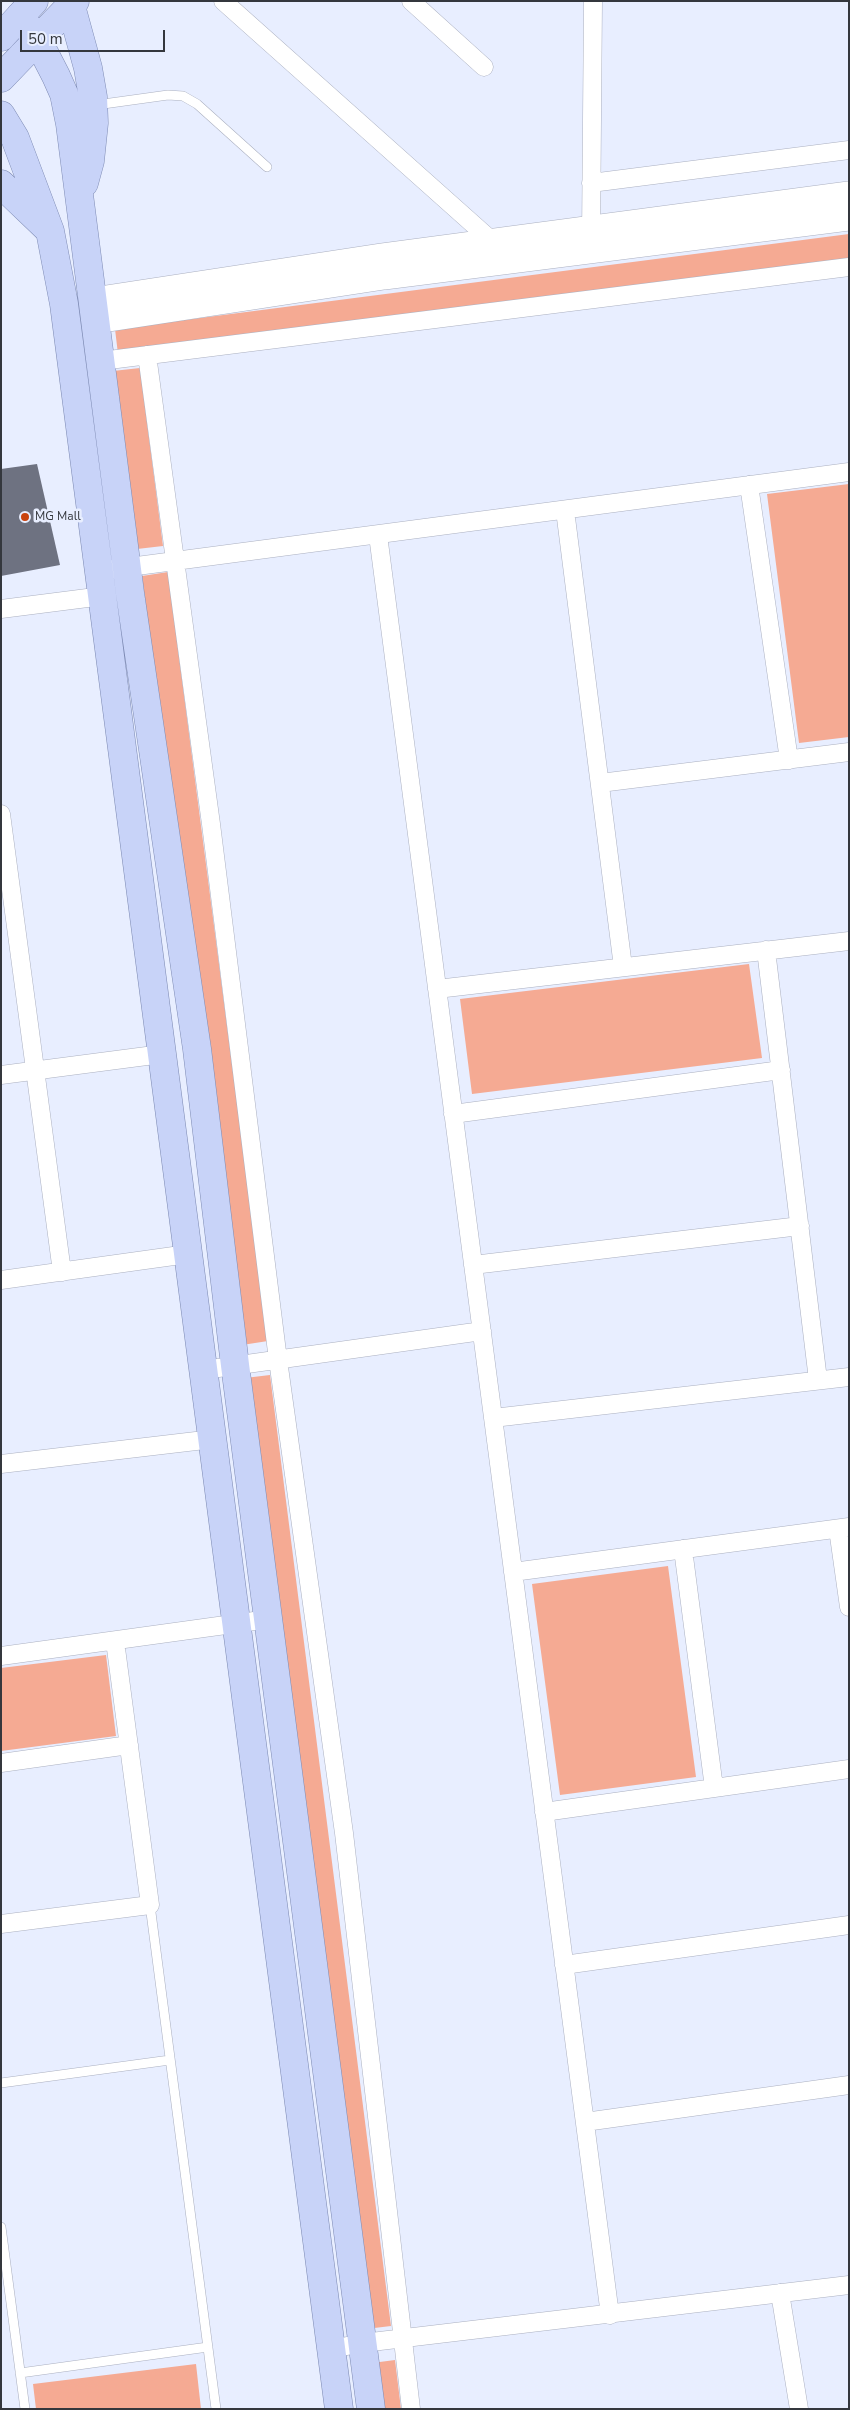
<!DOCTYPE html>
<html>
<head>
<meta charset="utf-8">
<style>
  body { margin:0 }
  #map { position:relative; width:850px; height:2410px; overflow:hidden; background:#e8eeff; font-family:"Nunito Sans",sans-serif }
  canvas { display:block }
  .frame { position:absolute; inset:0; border:2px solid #34373d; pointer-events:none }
  .scale { position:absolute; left:20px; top:30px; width:145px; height:22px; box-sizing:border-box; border:2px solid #34373d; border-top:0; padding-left:6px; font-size:15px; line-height:18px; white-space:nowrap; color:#34373d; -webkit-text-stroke:4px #e8eeff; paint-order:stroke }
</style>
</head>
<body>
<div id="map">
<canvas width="850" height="2410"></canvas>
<div class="frame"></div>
<div class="scale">50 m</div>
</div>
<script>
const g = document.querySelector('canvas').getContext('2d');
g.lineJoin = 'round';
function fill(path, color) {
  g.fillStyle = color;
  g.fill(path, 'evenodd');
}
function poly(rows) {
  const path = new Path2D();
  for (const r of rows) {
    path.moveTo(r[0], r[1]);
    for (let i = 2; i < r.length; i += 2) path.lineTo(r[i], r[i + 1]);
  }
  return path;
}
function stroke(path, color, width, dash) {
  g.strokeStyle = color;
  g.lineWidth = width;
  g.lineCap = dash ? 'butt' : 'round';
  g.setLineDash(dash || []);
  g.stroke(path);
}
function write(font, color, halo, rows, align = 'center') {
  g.font = font + ' "Nunito Sans",sans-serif';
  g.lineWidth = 5;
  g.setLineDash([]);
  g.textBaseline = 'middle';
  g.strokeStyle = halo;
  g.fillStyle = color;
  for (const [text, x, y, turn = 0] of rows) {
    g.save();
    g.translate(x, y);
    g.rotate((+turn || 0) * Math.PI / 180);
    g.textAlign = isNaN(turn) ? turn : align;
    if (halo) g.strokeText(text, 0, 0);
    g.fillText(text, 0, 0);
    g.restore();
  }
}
fill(poly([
  [849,234,849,259,118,354,115,329],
  [140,368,163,546,137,549,113,371],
  [849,484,849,737,799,743,767,494],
  [168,572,268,1341,242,1345,142,576],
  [749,964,762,1058,472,1094,460,999],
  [270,1375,391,2326,366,2329,245,1378],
  [668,1566,696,1777,560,1795,532,1584],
  [106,1655,116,1736,1,1751,1,1668],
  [395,2360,401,2409,378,2409,372,2363],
  [196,2364,201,2409,36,2409,33,2384]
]), '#f5aa93');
fill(poly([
  [37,464,60,565,1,576,1,469]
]), '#6e7281');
const lane = poly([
  [96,105,168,95,183,96,197,104,267,167],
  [150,1905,216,2409],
  [1,2083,170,2060],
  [1,2227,25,2409],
  [20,2373,208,2347]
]);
const street = poly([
  [223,1,492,241],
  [411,1,484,67],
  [591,183,849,150],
  [591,238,593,1],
  [147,355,211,824,278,1360,344,1833,411,2409],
  [101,361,849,267],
  [749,485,789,760],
  [565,510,623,967],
  [378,535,610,2315],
  [99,571,849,472],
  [1,609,103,596],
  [600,783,849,752],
  [1,814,62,1272],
  [766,950,818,1380],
  [437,989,849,941],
  [1,1075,162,1054],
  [453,1114,781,1070],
  [473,1265,800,1226],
  [1,1280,188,1254],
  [204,1370,482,1331],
  [493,1418,849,1377],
  [1,1464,213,1439],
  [838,1529,849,1607],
  [683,1549,714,1788],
  [513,1572,849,1527],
  [1,1656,269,1619],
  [1,1763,129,1745],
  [544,1812,849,1769],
  [1,1924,150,1905,115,1641],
  [564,1965,849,1925],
  [585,2122,849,2085],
  [780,2293,799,2409],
  [331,2349,363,2343,849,2285]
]);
const secondary = poly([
  [93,300,381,256,849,194],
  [96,321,384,277,849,218]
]);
const primary = poly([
  [71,6,88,68,93,97,94,123,90,161,84,183],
  [20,16,38,41,56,76,64,94,70,124,130,593,197,1049,235,1365,371,2409],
  [1,37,34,1],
  [1,78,75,1],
  [1,115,15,138,50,231,64,304,339,2409],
  [1,184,47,228]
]);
stroke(lane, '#abb0c0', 10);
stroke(street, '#abb0c0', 19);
stroke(secondary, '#abb0c0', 26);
stroke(primary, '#7d8ab3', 29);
stroke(lane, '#fff', 9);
stroke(street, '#fff', 18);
stroke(secondary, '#fff', 25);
stroke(primary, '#c8d3f8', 28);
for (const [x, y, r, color] of [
  [25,517,5,"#c9420d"]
]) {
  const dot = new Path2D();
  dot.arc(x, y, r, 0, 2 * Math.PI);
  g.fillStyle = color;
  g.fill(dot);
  stroke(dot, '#e8eeff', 2);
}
write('12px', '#34373d', '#e8eeff', [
  ["MG Mall",35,517]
], 'left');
</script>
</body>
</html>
